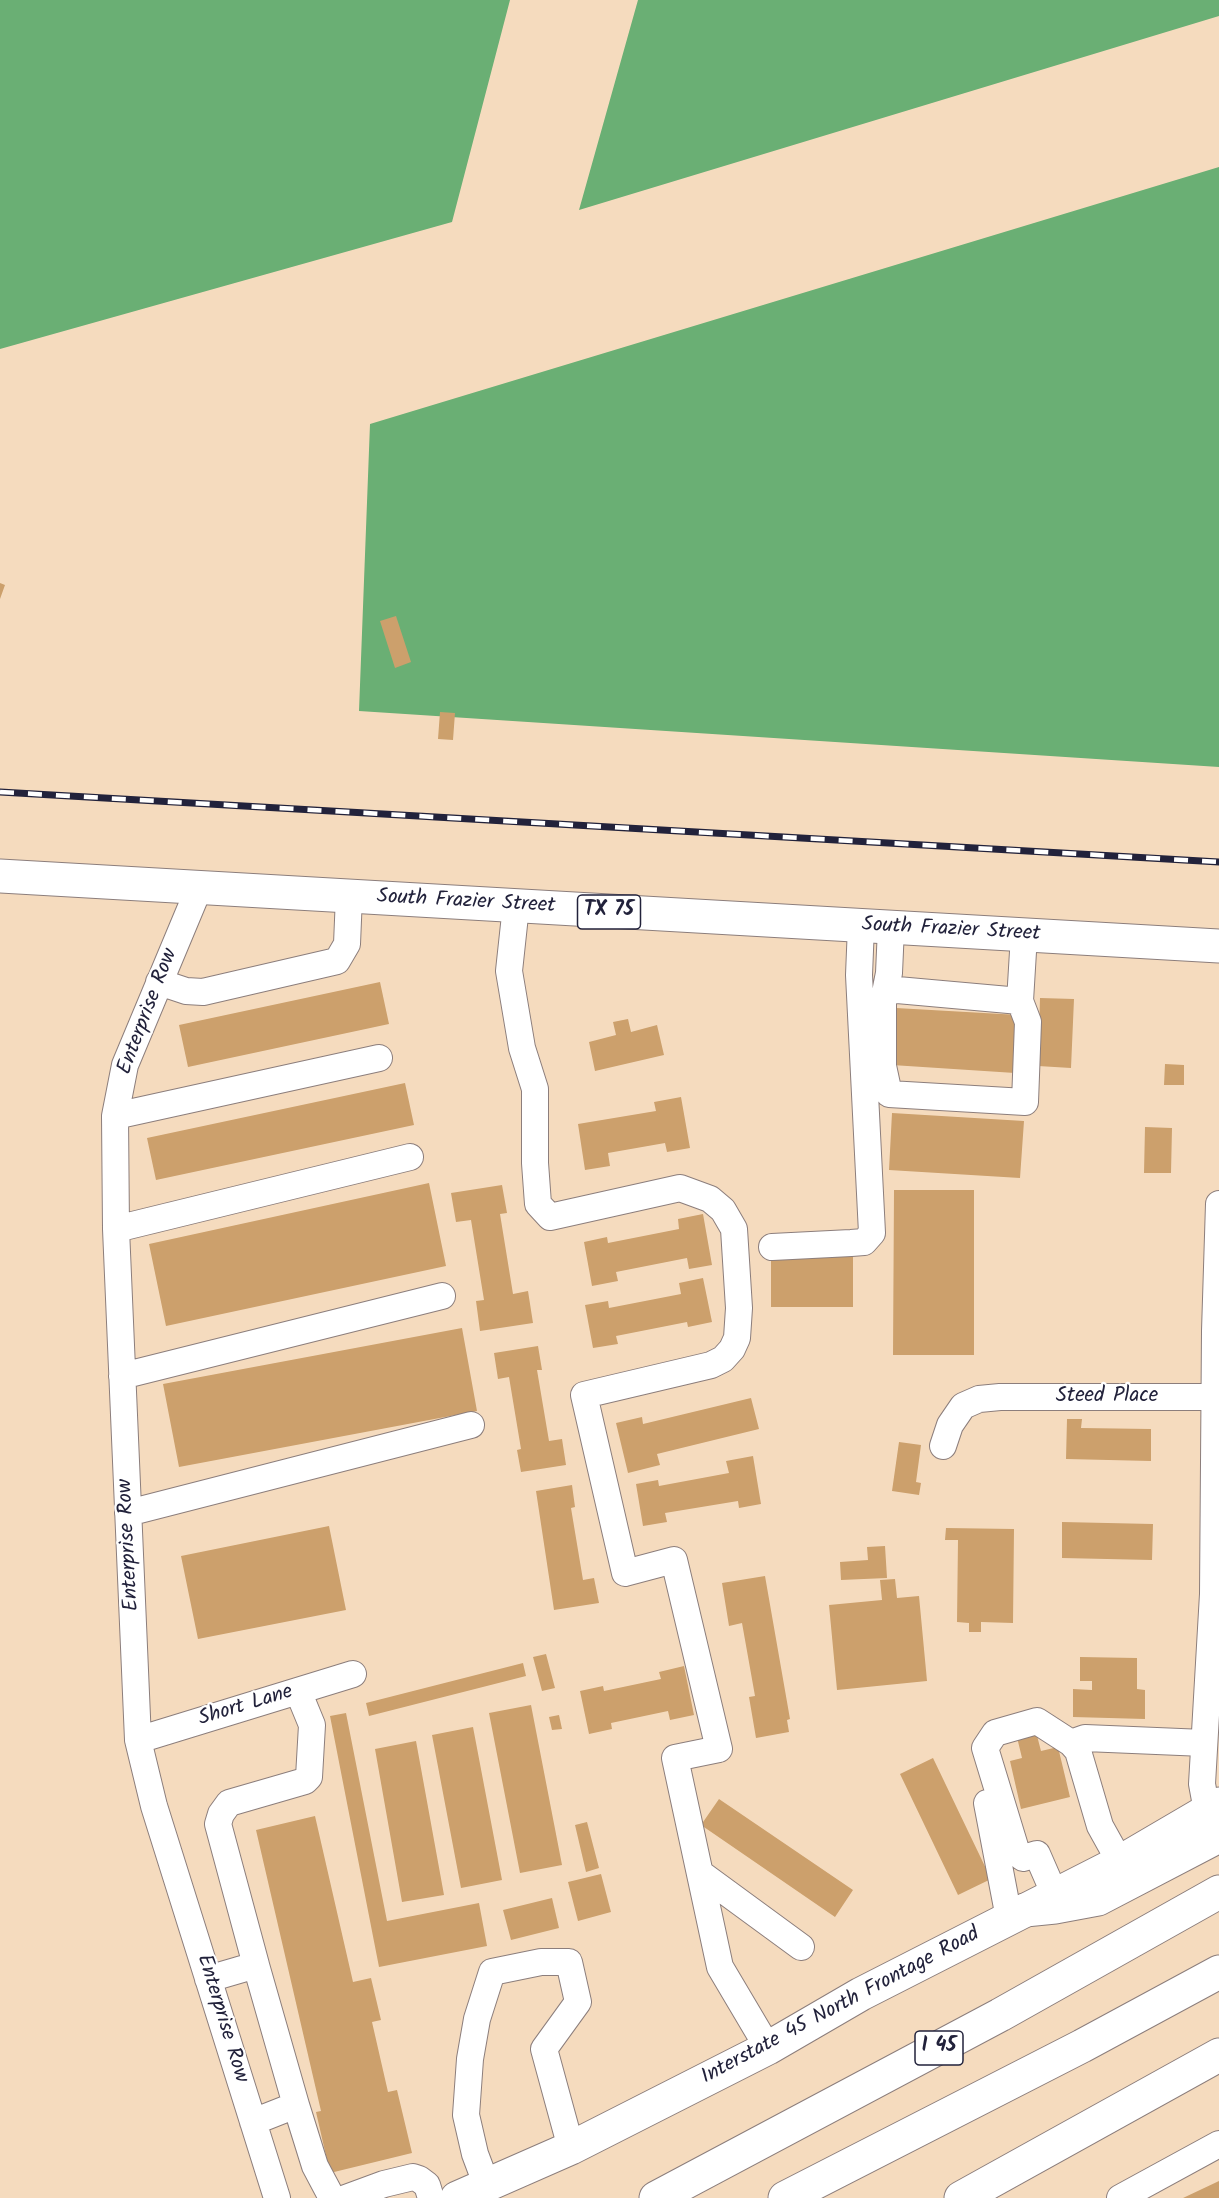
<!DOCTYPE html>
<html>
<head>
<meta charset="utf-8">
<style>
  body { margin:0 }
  canvas { display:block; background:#f5dbbe }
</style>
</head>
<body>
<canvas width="1219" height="2198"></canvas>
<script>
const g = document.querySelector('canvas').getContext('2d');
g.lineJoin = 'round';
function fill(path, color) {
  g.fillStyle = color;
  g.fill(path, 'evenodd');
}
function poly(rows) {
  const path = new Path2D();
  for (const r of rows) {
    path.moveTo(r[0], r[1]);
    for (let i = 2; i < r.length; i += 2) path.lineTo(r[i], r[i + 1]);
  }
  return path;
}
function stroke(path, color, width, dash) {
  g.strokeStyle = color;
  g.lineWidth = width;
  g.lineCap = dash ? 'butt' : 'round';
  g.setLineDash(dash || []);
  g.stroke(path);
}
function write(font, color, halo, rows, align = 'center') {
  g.font = font + ' Kalam,sans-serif';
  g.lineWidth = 4.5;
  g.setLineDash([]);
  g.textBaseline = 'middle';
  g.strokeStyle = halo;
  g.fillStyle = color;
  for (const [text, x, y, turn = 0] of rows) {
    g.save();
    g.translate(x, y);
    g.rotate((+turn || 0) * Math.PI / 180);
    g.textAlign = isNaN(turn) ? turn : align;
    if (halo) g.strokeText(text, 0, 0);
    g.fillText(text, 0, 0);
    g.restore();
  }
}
fill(poly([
  [0,0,510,0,452,222,0,349],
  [638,0,1219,0,1219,16,579,210],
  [1219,167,1219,767,359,711,370,424]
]), '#6aaf74');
fill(poly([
  [0,583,5,585,0,599],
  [396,616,411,662,395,668,380,621],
  [440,712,455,713,453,740,438,739],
  [380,982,389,1024,188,1067,179,1025],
  [1040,998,1074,999,1071,1068,1038,1066],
  [896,1008,1019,1015,1015,1073,892,1065],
  [628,1019,631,1032,657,1025,664,1055,595,1071,589,1042,616,1035,613,1022],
  [1165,1064,1184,1065,1184,1085,1164,1085],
  [405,1083,414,1125,156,1180,147,1138],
  [681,1097,690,1148,667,1152,665,1143,608,1153,610,1166,585,1170,578,1124,656,1111,654,1102],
  [892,1113,1024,1121,1020,1178,889,1170],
  [1145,1127,1172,1128,1171,1173,1144,1173],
  [429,1183,446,1266,166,1326,149,1244],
  [502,1185,507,1213,500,1214,513,1294,528,1291,533,1323,480,1331,476,1301,484,1300,471,1220,456,1222,451,1193],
  [894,1190,974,1190,974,1355,893,1355],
  [703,1214,712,1265,689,1269,687,1258,616,1272,618,1281,592,1286,584,1242,607,1237,608,1243,679,1229,678,1219],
  [853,1256,853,1307,771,1307,771,1257],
  [703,1278,712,1322,688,1327,687,1322,616,1336,618,1344,593,1348,585,1305,608,1301,609,1308,681,1294,679,1283],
  [462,1328,477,1411,179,1467,163,1384],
  [538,1346,542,1370,537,1370,549,1441,562,1439,566,1465,521,1472,517,1450,521,1449,509,1377,498,1379,494,1353],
  [751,1398,759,1429,657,1454,660,1465,628,1473,616,1423,642,1417,643,1424],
  [1067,1419,1082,1419,1081,1428,1151,1429,1151,1461,1066,1459],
  [899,1442,921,1445,916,1482,921,1483,919,1495,892,1491],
  [753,1456,761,1504,739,1508,738,1501,665,1513,667,1522,643,1526,636,1484,658,1480,659,1486,729,1473,726,1461],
  [572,1485,575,1507,571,1508,583,1580,594,1578,599,1603,554,1610,536,1491],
  [1062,1522,1153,1524,1152,1560,1062,1558],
  [329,1526,346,1610,198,1639,181,1556],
  [946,1528,1014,1529,1013,1623,981,1622,981,1632,969,1632,969,1623,957,1622,958,1540,945,1540],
  [885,1546,887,1578,841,1580,840,1562,868,1560,867,1547],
  [765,1576,790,1719,787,1720,789,1732,756,1738,749,1697,755,1696,742,1623,729,1626,722,1583],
  [895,1579,897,1598,919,1596,927,1681,837,1690,829,1605,882,1600,880,1580],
  [546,1654,555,1688,542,1691,533,1657],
  [1080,1657,1137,1658,1137,1689,1145,1690,1145,1719,1073,1717,1073,1689,1092,1690,1092,1681,1080,1681],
  [523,1663,526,1676,369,1716,366,1703],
  [684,1666,694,1715,670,1720,668,1711,611,1723,612,1729,589,1734,580,1691,603,1686,604,1691,661,1679,659,1672],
  [531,1705,562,1865,520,1873,489,1713],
  [346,1713,387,1921,479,1903,487,1946,379,1967,330,1716],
  [559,1715,562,1729,552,1730,549,1717],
  [1034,1724,1041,1751,1058,1747,1070,1797,1021,1809,1010,1761,1022,1758,1015,1729],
  [473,1727,502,1880,461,1888,432,1735],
  [416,1741,444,1895,402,1902,375,1749],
  [933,1758,991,1879,958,1895,900,1774],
  [719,1799,853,1890,835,1917,701,1825],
  [315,1816,353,1982,371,1978,381,2020,372,2022,388,2092,397,2090,412,2153,330,2173,316,2112,321,2111,256,1830],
  [587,1822,599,1868,586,1872,575,1825],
  [601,1874,611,1912,578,1921,568,1882],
  [552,1898,559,1928,511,1940,503,1910],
  [1219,2181,1219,2198,1183,2198]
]), '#cca06c');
const minor = poly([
  [199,888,125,1065,115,1116,116,1229,138,1740,154,1806,277,2198],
  [516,906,509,971,522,1048,535,1089,535,1163,538,1204,550,1217,680,1188,710,1199,723,1210,734,1229,739,1308,737,1338,732,1349,723,1359,711,1365,584,1395,625,1573,674,1560,719,1749,675,1758,720,1967,768,2048],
  [891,928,889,973,883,1003,883,1066,889,1094,1025,1102,1028,1022,1020,1001,1024,935],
  [159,982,186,991,203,992,337,961,347,944,349,896],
  [886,989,1020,1001],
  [115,1116,379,1058],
  [116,1229,410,1157],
  [772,1247,851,1243,864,1242,872,1233,859,975,861,926],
  [122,1376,442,1296],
  [943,1446,950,1425,963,1406,979,1399,1000,1397,1215,1397],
  [128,1513,471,1425],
  [138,1740,353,1674],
  [1071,1743,1085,1738,1204,1743],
  [987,1803,1009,1918],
  [1207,1811,1202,1784,1213,1594,1215,1331,1219,1204],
  [700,1873,801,1947],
  [1054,1893,1037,1854,1023,1858,1017,1853,985,1748,995,1733,1037,1721,1071,1743,1078,1751,1100,1826,1120,1862],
  [256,1965,218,1824,221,1814,229,1803,305,1781,309,1777,312,1725,298,1691],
  [208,1979,256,1965,296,2105,253,2122],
  [296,2105,315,2166,332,2198],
  [487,2186,475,2154,466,2115,470,2059,477,2019,492,1972,541,1962,569,1962,578,2002,544,2049,571,2148],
  [346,2198,384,2184,413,2177,419,2179,427,2185,431,2198],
  [1120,2198,1219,2144]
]);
const major = poly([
  [0,876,1219,946],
  [457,2198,571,2148,768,2048,861,1994,1120,1862,1219,1804],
  [961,2198,1219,2055]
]);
const highway = poly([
  [1025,1910,1055,1907,1098,1899,1219,1836],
  [656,2198,1000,2015,1219,1892],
  [785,2198,1082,2046,1219,1972]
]);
stroke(minor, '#8c7e7c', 28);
stroke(major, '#8c7e7c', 35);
stroke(highway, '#8c7e7c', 35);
stroke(minor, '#fff', 26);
stroke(major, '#fff', 33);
stroke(highway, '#fff', 33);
const rail = poly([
  [0,792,1219,862]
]);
stroke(rail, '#22223b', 7);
stroke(rail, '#fff', 4.5, [14]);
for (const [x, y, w] of [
  [609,912,63],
  [939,2048,48]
]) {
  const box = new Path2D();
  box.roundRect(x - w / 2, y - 17, w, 34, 4.5);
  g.fillStyle = '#fff';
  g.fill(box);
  stroke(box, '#22223b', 1.5);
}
write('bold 20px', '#22223b', null, [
  ["TX 75",609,912],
  ["I 45",939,2048]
]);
write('21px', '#22223b', '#fff', [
  ["South Frazier Street",466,903,3],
  ["South Frazier Street",951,931,3],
  ["Enterprise Row",149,1012,-69],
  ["Steed Place",1107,1397],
  ["Enterprise Row",130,1545,-93],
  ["Short Lane",246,1707,-17],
  ["Interstate 45 North Frontage Road",841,2007,-28],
  ["Enterprise Row",221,2019,73]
]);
</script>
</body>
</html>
